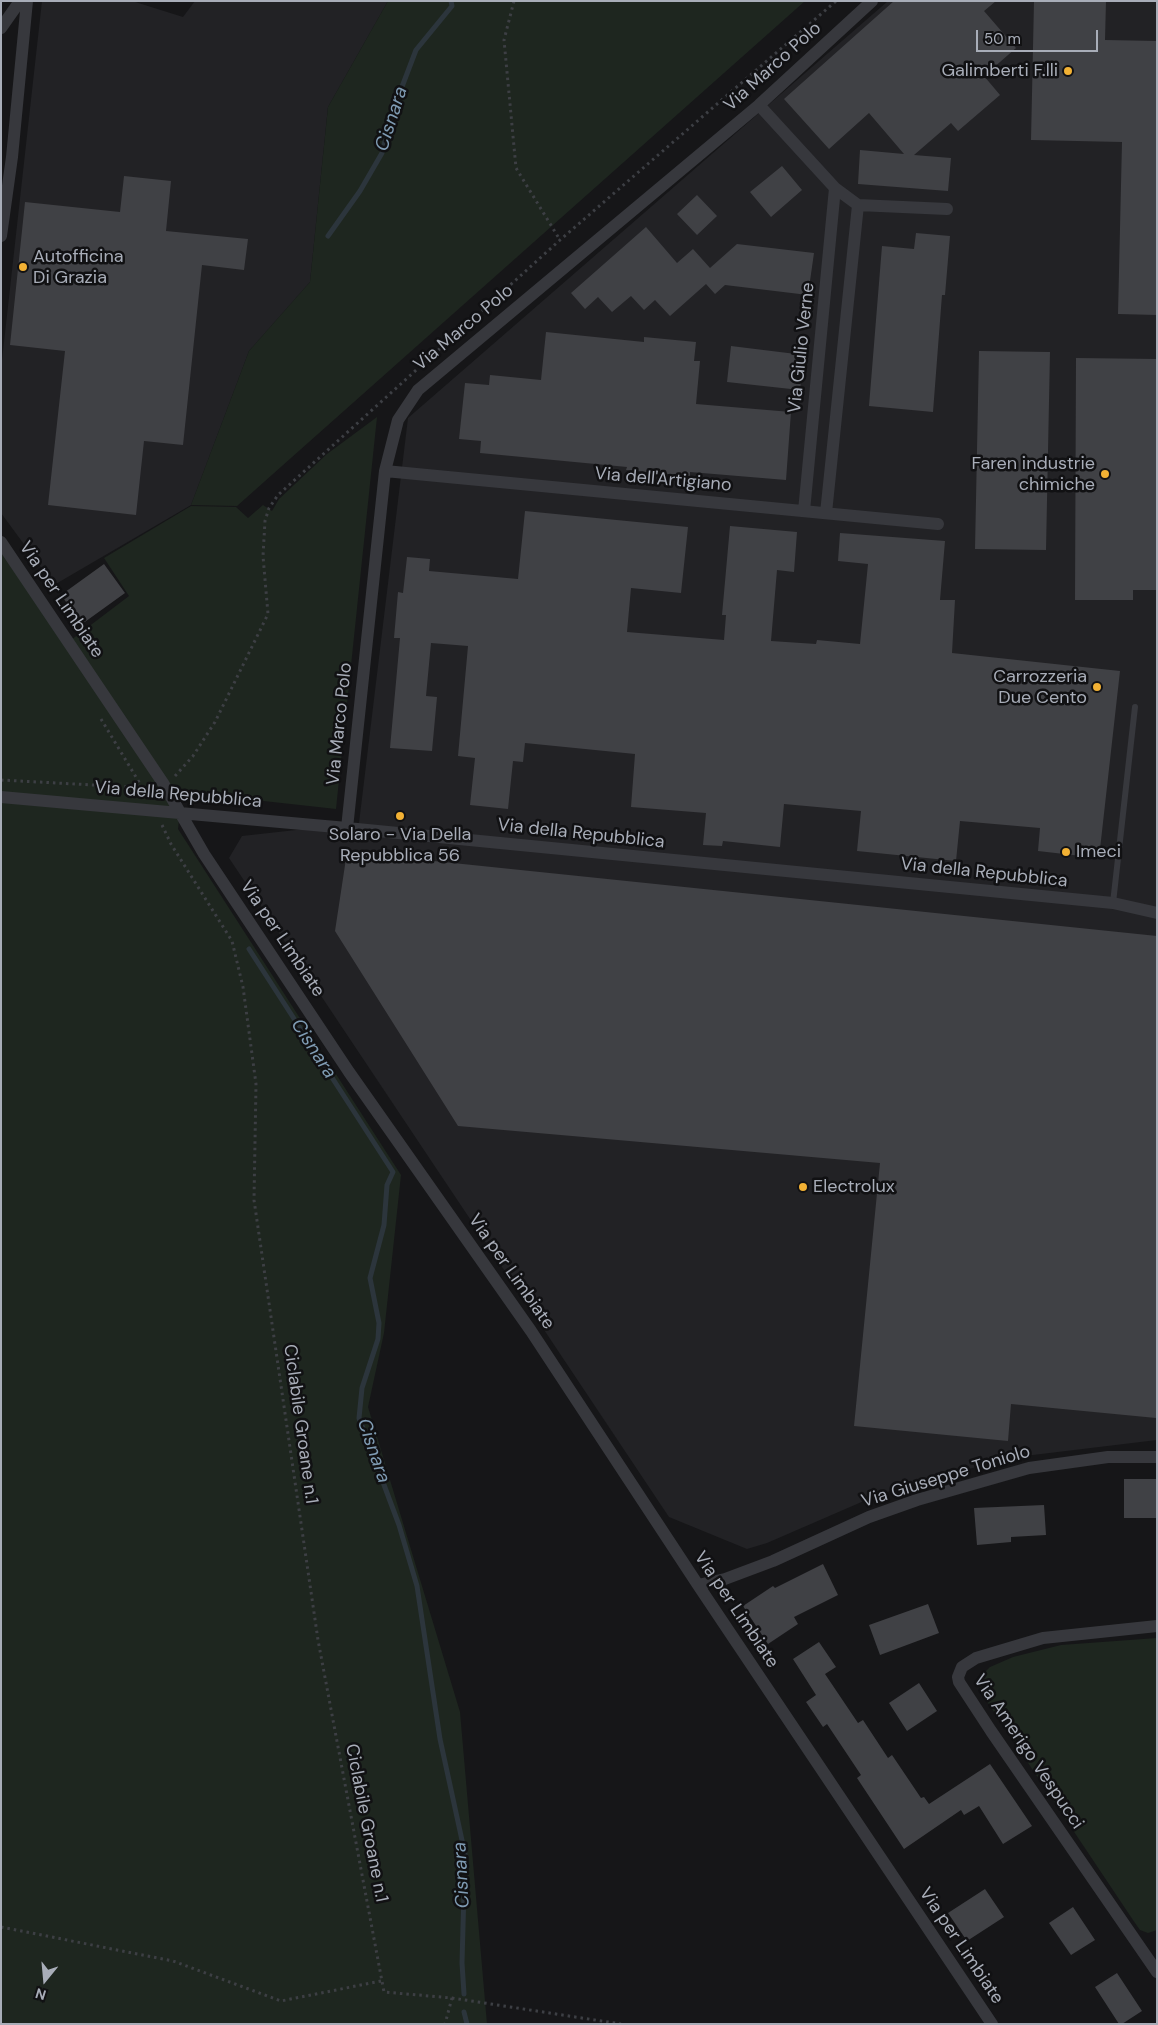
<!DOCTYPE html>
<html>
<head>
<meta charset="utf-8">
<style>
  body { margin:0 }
  #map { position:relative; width:1158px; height:2025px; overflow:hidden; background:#161618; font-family:"DM Sans",sans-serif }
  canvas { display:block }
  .frame { position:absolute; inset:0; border:2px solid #a8adb8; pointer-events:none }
  .north { position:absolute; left:20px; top:1955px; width:50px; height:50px; -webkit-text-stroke:4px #111113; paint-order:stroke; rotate:197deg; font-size:14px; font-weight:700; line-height:20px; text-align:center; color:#a8adb8 }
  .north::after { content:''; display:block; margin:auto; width:18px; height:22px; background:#a8adb8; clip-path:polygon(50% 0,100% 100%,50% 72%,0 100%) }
  .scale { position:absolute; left:976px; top:30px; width:122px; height:22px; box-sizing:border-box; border:2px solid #a8adb8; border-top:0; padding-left:6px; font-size:15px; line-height:18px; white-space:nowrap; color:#a8adb8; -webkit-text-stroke:4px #111113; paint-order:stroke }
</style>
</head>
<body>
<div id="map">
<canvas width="1158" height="2025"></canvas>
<div class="frame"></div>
<div class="north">N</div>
<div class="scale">50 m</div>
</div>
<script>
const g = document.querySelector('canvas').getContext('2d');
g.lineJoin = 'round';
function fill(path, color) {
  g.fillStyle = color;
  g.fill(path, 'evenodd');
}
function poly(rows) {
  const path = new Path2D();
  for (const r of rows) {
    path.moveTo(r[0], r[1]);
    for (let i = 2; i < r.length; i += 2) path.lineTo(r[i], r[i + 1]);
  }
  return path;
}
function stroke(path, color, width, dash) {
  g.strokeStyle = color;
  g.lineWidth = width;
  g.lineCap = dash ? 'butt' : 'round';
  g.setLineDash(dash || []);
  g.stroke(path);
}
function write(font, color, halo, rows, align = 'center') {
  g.font = font + ' "DM Sans",sans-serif';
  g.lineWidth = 5;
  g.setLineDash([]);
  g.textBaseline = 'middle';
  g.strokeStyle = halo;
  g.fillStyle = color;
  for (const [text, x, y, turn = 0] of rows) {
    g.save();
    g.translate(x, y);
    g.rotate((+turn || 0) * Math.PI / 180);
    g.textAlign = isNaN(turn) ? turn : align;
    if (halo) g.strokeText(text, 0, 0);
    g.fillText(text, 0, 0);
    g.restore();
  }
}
fill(poly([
  [42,1,132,1,183,17,195,1,388,1,328,107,310,282,249,351,191,505,54,585,1,513,1,369],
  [888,1,1157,1,1157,1440,1008,1458,880,1494,767,1543,747,1549,669,1517,229,858,242,836,359,823,408,418]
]), '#222225');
fill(poly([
  [388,1,805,1,237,506,191,505,249,351,310,282,328,107],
  [377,417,336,809,182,792,178,829,401,1175,384,1333,368,1407,460,1712,487,2024,1,2024,1,551,67,643,129,596,104,558,191,506,236,507,248,518,263,505,272,511,279,499,327,454],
  [1157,1638,1157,1930,1148,1933,1140,1930,1135,1923,980,1691,981,1676,990,1667,1013,1657,1061,1645]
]), '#1e261f');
stroke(poly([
  [328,236,360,191,382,153,392,113,416,50,452,6,451,1],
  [249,949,393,1172,387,1185,384,1225,370,1278,379,1323,378,1339,362,1388,359,1418,399,1525,417,1586,440,1739,465,1854,462,1963,464,1994],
  [464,2012,467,2024]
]), '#2c353c', 5);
fill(poly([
  [894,1,996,1,984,11,1016,48,984,76,1000,95,958,131,951,123,914,155,951,158,948,191,858,184,860,150,904,154,869,113,829,149,784,99],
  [1034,1,1106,1,1105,40,1157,41,1157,315,1118,314,1122,142,1031,140],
  [782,166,802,190,771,217,750,192],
  [124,176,171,181,166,231,248,239,244,270,202,265,183,445,144,441,136,515,48,505,65,351,10,345,25,202,120,212],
  [697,195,717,216,697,235,677,214],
  [646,227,677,263,693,249,710,268,737,244,814,253,808,295,725,285,715,294,706,284,670,316,655,300,644,310,631,296,612,312,598,297,585,309,571,293],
  [916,233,950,236,945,295,942,295,933,412,869,406,882,246,914,249],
  [546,332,644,342,644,337,696,342,694,361,700,361,696,404,791,412,786,480,690,472,690,476,626,470,627,467,480,453,481,441,459,439,465,383,489,385,490,375,541,380],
  [731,346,804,355,800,390,727,382],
  [979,351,1050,352,1046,550,975,549],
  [1076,358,1157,359,1157,590,1133,590,1133,600,1075,600],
  [525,511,688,527,681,593,631,588,627,632,724,640,726,615,722,615,730,526,797,532,794,572,777,570,771,641,816,644,817,640,860,644,868,564,838,561,840,533,945,541,940,600,955,600,952,653,1120,671,1099,858,1038,851,1040,828,960,821,956,861,857,851,861,811,784,804,780,847,723,841,722,846,703,845,706,813,631,807,635,754,525,743,523,762,513,761,508,809,470,805,475,758,458,756,468,646,431,643,426,696,437,697,432,751,390,748,400,638,394,638,398,592,403,593,407,557,430,559,429,571,518,579],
  [104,564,125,593,82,624,61,595],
  [347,852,1157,936,1156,1418,1011,1404,1008,1441,854,1426,880,1163,458,1126,335,931],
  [1124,1479,1157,1479,1157,1518,1124,1518],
  [1044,1505,1046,1535,1011,1537,1011,1542,977,1545,974,1508],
  [823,1564,838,1595,794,1617,798,1624,768,1644,743,1606,773,1586,775,1588],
  [928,1604,939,1633,880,1655,869,1625],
  [819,1642,836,1667,825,1674,858,1723,863,1720,888,1758,892,1755,921,1798,924,1797,929,1804,990,1764,1032,1826,1003,1844,979,1806,964,1815,961,1810,904,1849,857,1778,861,1775,827,1724,823,1727,806,1702,816,1695,793,1659],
  [919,1683,937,1711,907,1731,889,1703],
  [985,1889,1004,1917,967,1941,948,1913],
  [1073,1907,1095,1940,1071,1955,1049,1923],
  [1117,1973,1142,2011,1122,2024,1119,2024,1095,1987]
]), '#404145');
stroke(poly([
  [514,1,504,40,516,168,560,240],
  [101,719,148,797],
  [175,776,193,756,215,722,268,614,263,556,265,521,269,508,278,495,560,240,836,1],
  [1,780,130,787,143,786],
  [162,825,171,844,232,941,243,987,256,1084,254,1200,318,1640,384,1992,452,1998,445,2024],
  [1,1927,173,1961,281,2001,381,1981],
  [452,1998,621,2024]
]), '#3d3f44', 3, [2.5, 4]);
stroke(poly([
  [1113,903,1135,707]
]), '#37383d', 6);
stroke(poly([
  [1,28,20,1],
  [759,105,835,188,858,205,947,209],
  [1,236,12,157,27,1],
  [385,471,938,524],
  [804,511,835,188],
  [826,513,858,205],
  [1,542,163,783,204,854,349,1072,531,1331,698,1585,992,2024],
  [1,797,347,828,1113,903,1157,913],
  [347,828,385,471,398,420,418,390,759,105,872,1],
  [698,1585,725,1579,773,1561,869,1517,917,1500,1029,1468,1108,1457,1157,1457],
  [1157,1626,1043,1638,976,1658,962,1667,958,1677,959,1682,991,1731,1157,1972]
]), '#37383d', 12);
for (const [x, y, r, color] of [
  [1068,71,5,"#f2b134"],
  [23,267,5,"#f2b134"],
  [1105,474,5,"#f2b134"],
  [1097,687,5,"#f2b134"],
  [400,816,5,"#f2b134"],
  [1066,852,5,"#f2b134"],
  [803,1187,5,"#f2b134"]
]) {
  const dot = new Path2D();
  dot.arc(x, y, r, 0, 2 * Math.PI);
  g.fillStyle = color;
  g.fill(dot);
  stroke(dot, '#111113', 2);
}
write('18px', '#a8adb8', '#111113', [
  ["Via Marco Polo",773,67,-42],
  ["Via Marco Polo",464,328,-40],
  ["Via Giulio Verne",802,348,-84],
  ["Via dell'Artigiano",663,480,5],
  ["Via per Limbiate",61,600,56],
  ["Via Marco Polo",340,724,-84],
  ["Via della Repubblica",178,795,5],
  ["Via della Repubblica",581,834,6],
  ["Via della Repubblica",984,873,6],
  ["Via per Limbiate",282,939,56],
  ["Via per Limbiate",511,1272,55],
  ["Ciclabile Groane n.1",300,1424,82],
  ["Via Giuseppe Toniolo",946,1477,-17],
  ["Via per Limbiate",736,1610,56],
  ["Via Amerigo Vespucci",1028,1752,56],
  ["Ciclabile Groane n.1",366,1823,79],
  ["Via per Limbiate",961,1946,56]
]);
write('18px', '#a8adb8', '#111113', [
  ["Galimberti F.lli",1058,71],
  ["Autofficina",33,257,"left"],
  ["Di Grazia",33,278,"left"],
  ["Faren industrie",1095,464],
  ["chimiche",1095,485],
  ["Carrozzeria",1087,677],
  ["Due Cento",1087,698],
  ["Solaro - Via Della",400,835,"center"],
  ["Repubblica 56",400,856,"center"],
  ["Imeci",1076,852,"left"],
  ["Electrolux",813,1187,"left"]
], 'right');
write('italic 19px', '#7f9bb3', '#111113', [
  ["Cisnara",392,119,-72],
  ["Cisnara",313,1049,57],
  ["Cisnara",373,1451,71],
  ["Cisnara",462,1875,-93]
]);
</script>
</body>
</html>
